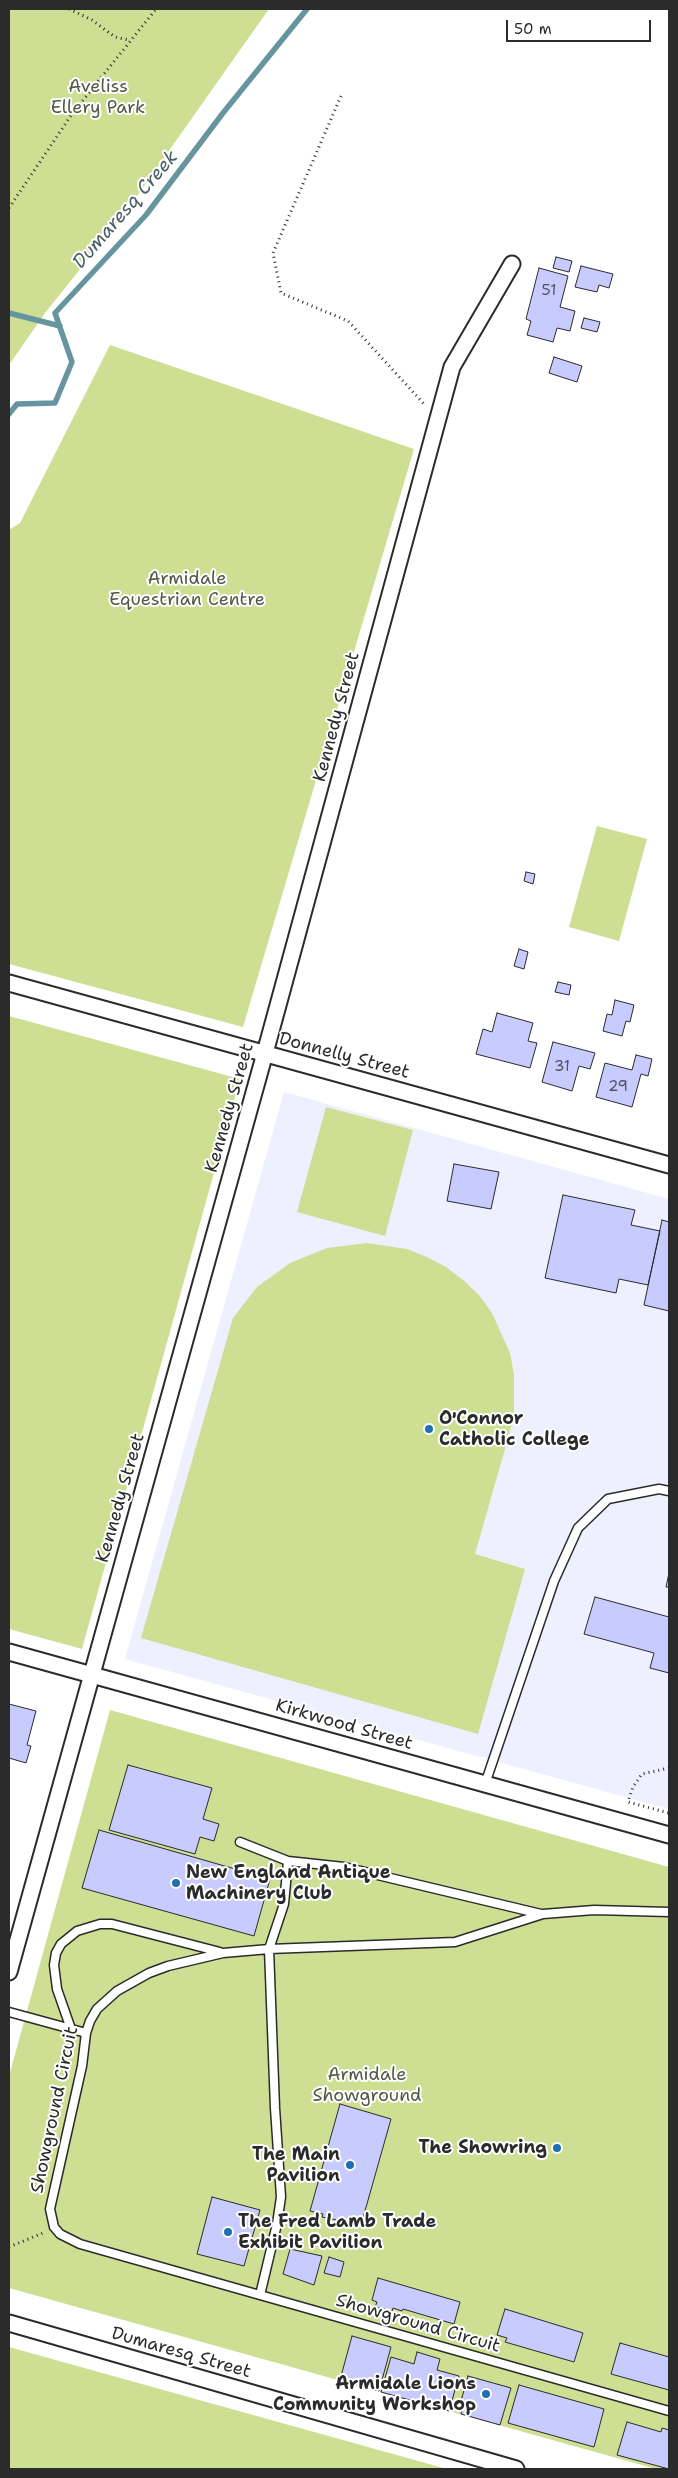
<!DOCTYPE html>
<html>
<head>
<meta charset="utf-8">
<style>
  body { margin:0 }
  #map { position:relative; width:678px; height:2478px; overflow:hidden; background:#fff; font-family:"Shantell Sans",sans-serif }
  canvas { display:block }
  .frame { position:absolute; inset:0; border:10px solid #2b2b2b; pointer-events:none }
  .scale { position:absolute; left:506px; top:20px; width:145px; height:22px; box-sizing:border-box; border:2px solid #2b2b2b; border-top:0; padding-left:6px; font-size:15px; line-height:18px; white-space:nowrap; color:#2b2b2b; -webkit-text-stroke:4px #fff; paint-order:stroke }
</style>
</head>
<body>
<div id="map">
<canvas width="678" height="2478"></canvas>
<div class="frame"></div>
<div class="scale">50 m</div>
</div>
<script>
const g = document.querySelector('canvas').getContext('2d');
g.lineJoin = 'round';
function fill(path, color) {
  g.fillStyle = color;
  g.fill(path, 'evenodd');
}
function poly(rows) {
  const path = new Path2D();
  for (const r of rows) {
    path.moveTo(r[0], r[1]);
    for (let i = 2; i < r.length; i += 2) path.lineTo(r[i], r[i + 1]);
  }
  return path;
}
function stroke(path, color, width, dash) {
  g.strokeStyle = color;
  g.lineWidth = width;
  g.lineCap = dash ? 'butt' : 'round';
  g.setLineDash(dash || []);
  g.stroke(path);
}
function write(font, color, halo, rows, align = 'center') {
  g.font = font + ' "Shantell Sans",sans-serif';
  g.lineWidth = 4;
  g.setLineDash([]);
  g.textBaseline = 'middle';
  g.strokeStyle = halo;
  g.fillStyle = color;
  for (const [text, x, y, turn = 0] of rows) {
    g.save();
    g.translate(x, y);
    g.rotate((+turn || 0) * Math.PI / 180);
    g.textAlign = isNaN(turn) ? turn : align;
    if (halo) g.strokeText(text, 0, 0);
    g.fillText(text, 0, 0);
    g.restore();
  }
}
fill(poly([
  [284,1092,669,1199,669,1809,125,1659]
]), '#eeefff');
fill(poly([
  [9,9,269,9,125,213,45,313,9,365],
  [110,345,414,449,243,1027,9,964,9,530,20,523],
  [597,826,647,839,619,941,569,927],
  [9,1016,240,1079,82,1649,9,1629],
  [326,1107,413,1130,385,1236,297,1212],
  [367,1243,407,1249,427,1257,446,1267,463,1280,479,1295,492,1313,510,1353,514,1374,514,1417,475,1554,525,1569,478,1734,141,1638,233,1318,257,1287,290,1263,327,1248],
  [110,1710,669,1867,669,2469,656,2469,9,2288,9,2076],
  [9,2347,447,2469,9,2469]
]), '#cede92');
stroke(poly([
  [9,313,60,326],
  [9,414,17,404,55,403,72,362,55,313,146,215,223,113,307,9]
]), '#66959f', 5.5);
const building = poly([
  [556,257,572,261,569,272,553,268,556,257],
  [581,266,613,274,609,288,599,285,597,292,575,287,581,266],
  [539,268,568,276,560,307,575,311,570,331,557,328,553,342,527,335,531,321,526,319,539,268],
  [584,318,600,322,597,332,581,328,584,318],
  [554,357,582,366,577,382,549,373,554,357],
  [526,872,535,874,533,884,524,881,526,872],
  [519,949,528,952,524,969,514,966,519,949],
  [558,982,571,985,569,995,555,992,558,982],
  [615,1000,634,1005,630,1022,626,1021,622,1036,603,1031,607,1014,612,1015,615,1000],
  [497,1013,533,1023,528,1041,537,1043,530,1068,476,1054,483,1029,492,1032,497,1013],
  [553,1042,595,1053,590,1069,579,1066,572,1091,542,1082,553,1042],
  [636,1055,652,1059,648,1076,641,1074,632,1107,596,1097,605,1063,632,1070,636,1055],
  [454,1164,499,1172,491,1209,447,1201,454,1164],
  [563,1195,635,1210,631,1225,660,1231,648,1285,619,1279,616,1293,545,1278,563,1195],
  [662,1220,669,1222,669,1311,644,1305,662,1220],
  [669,1573,669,1587,666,1587,669,1573],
  [595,1597,669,1617,669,1673,650,1668,654,1653,584,1634,595,1597],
  [9,1704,36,1711,27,1745,31,1746,26,1763,9,1758,9,1704],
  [128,1765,212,1788,203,1819,219,1824,214,1841,200,1837,195,1854,109,1830,128,1765],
  [99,1830,270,1879,254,1936,82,1888,99,1830],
  [340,2104,391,2119,361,2225,322,2217,323,2214,310,2211,340,2104],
  [212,2197,260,2210,244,2266,197,2254,212,2197],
  [290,2249,322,2256,314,2285,283,2274,290,2249],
  [329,2257,344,2262,340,2277,324,2273,329,2257],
  [378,2278,460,2302,454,2324,403,2309,402,2311,393,2308,392,2311,375,2307,377,2302,372,2300,378,2278],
  [505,2309,583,2333,574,2362,505,2342,507,2338,497,2335,505,2309],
  [352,2336,391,2347,379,2391,340,2380,352,2336],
  [620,2343,669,2357,669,2390,611,2374,620,2343],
  [417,2352,440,2359,437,2370,459,2376,449,2411,381,2392,391,2357,414,2364,417,2352],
  [468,2376,511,2388,500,2425,461,2414,464,2402,461,2401,468,2376],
  [519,2385,604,2409,594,2447,508,2423,519,2385],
  [627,2422,661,2432,662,2428,669,2430,669,2469,617,2455,627,2422]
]);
fill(building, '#c8cbfe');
stroke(building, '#2b2b2b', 1);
const lane = poly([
  [485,1784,554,1581,578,1528,608,1499,659,1489,669,1491],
  [240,1842,288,1861],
  [669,1912,594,1910,543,1914,455,1942,269,1949,223,1953,168,1966,149,1973,117,1991,97,2009,90,2021,86,2033,82,2066,50,2209,54,2227,60,2234,80,2244,669,2411],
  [9,2012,86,2033],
  [71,2029,57,1989,54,1965,56,1953,61,1944,77,1931,100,1924,112,1924,220,1952],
  [260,2295,277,2224,281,2197,275,2108,269,1949,284,1904,288,1861,344,1867,541,1914]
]);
const street = poly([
  [9,983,669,1165],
  [9,1652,669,1835],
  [9,1972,265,1053,452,367,512,264],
  [9,2323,516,2469]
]);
stroke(lane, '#2b2b2b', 11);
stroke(street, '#2b2b2b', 19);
stroke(poly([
  [69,9,92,20,115,37,129,40],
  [341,96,273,253,281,293,348,321,424,404],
  [9,208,72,114,156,9],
  [669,1768,642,1774,633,1787,628,1802,669,1813],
  [9,2247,43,2233]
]), '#2b2b2b', 3, [1, 4]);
stroke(lane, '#fff', 8);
stroke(street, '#fff', 15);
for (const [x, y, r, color] of [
  [429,1429,5,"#1f6fb2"],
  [176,1883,5,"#1f6fb2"],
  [557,2148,5,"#1f6fb2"],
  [350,2165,5,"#1f6fb2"],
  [228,2232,5,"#1f6fb2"],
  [486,2394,5,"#1f6fb2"]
]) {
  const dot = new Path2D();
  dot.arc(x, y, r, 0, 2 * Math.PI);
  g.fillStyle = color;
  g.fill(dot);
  stroke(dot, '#fff', 2);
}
write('15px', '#525360', null, [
  ["51",549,291],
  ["31",562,1067],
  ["29",618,1087]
]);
write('18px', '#545845', '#fff', [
  ["Aveliss",98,87],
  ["Ellery Park",98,108],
  ["Armidale",187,579],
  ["Equestrian Centre",187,600],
  ["Armidale",367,2075],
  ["Showground",367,2096]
]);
write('18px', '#2b2b2b', '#fff', [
  ["Kennedy Street",337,717,-75],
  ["Donnelly Street",344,1056,15],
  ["Kennedy Street",230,1108,-74],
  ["Kennedy Street",121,1498,-74],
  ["Kirkwood Street",344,1725,16],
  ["Showground Circuit",55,2110,-78],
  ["Showground Circuit",418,2324,16],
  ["Dumaresq Street",181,2353,16]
]);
write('bold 18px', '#2b2b2b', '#fff', [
  ["O'Connor",439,1419],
  ["Catholic College",439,1440],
  ["New England Antique",186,1873],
  ["Machinery Club",186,1894],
  ["The Showring",547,2148,"right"],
  ["The Main",340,2155,"right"],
  ["Pavilion",340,2176,"right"],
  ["The Fred Lamb Trade",238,2222],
  ["Exhibit Pavilion",238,2243],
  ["Armidale Lions",476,2384,"right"],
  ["Community Workshop",476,2405,"right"]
], 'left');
write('italic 19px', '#496065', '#fff', [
  ["Dumaresq Creek",126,210,-49]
]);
</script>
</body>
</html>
